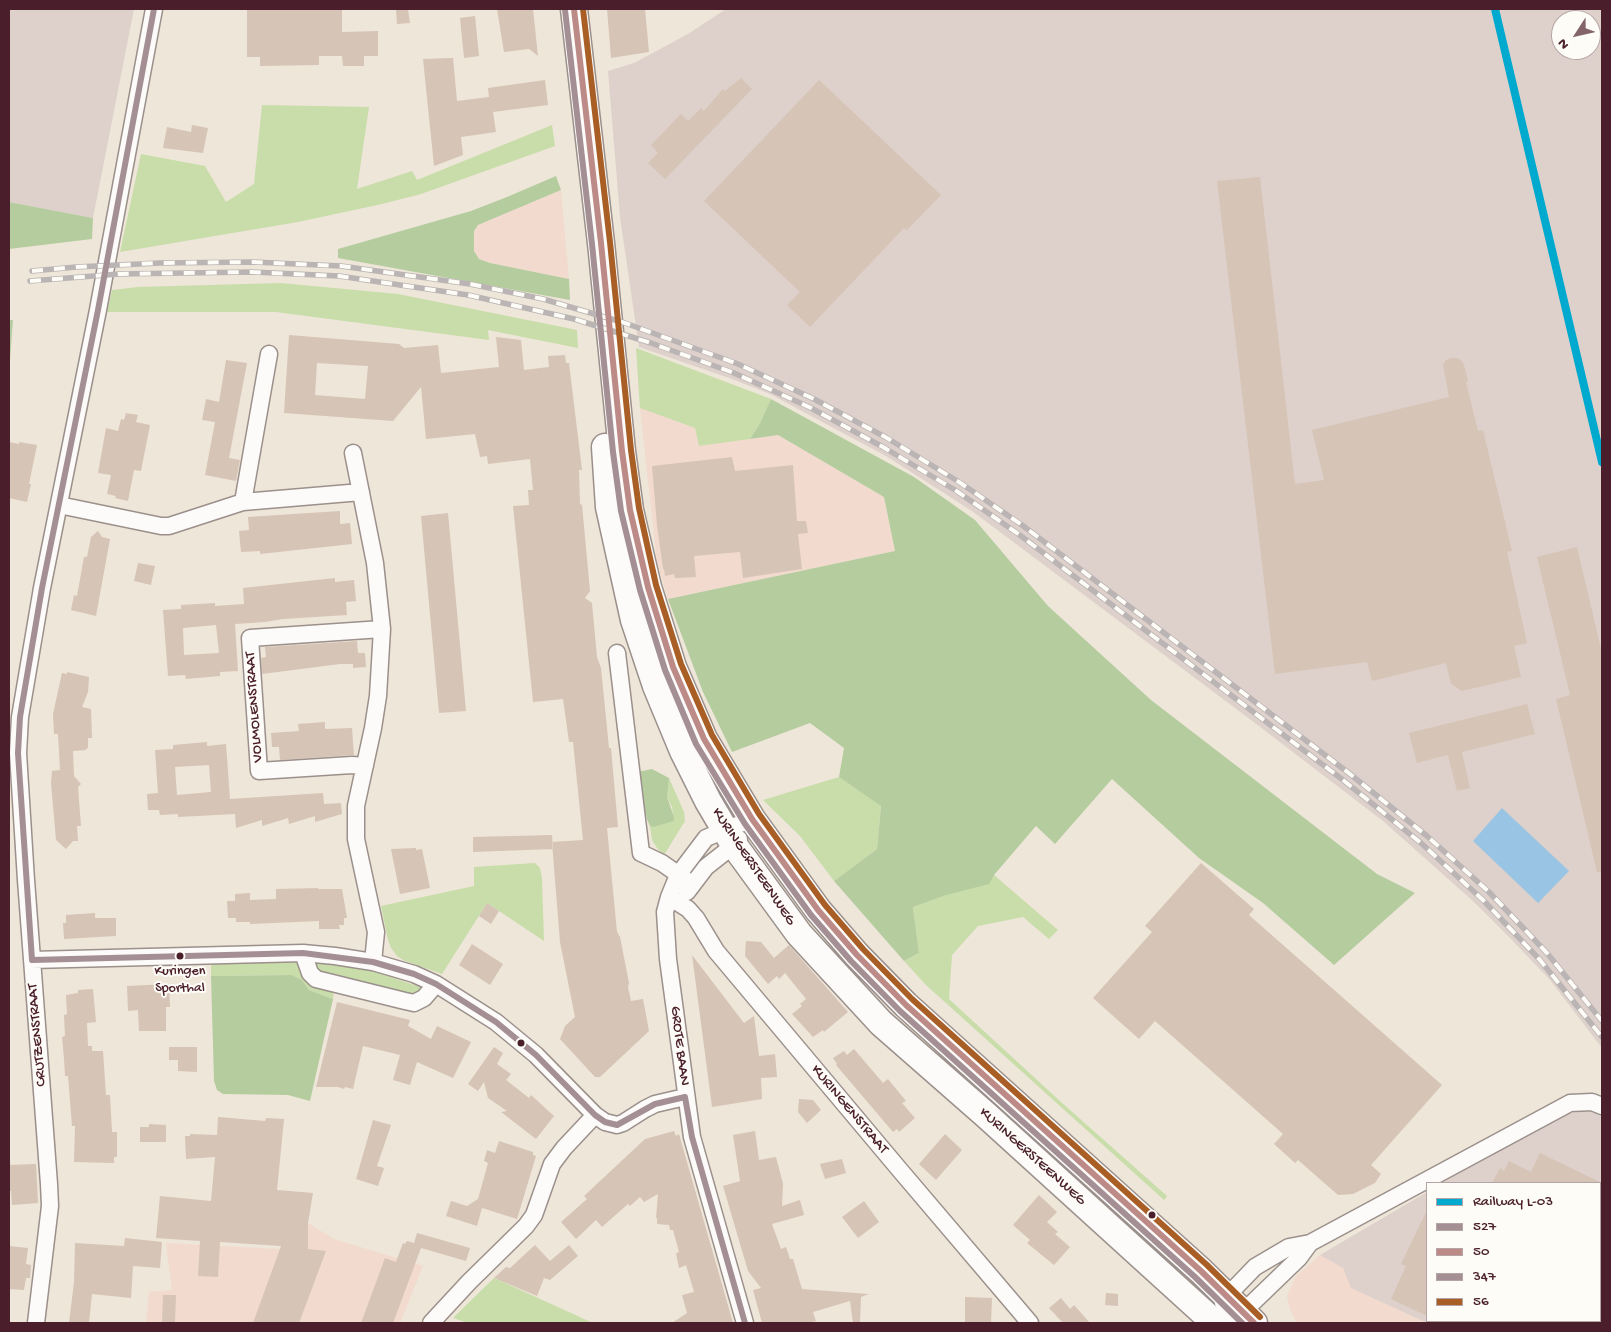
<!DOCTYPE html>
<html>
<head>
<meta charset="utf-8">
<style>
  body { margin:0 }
  #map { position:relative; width:1611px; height:1332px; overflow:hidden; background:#eee6d9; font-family:"Gochi Hand",sans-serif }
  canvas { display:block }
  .frame { position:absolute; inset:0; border:10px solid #4a1f2b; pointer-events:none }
  .legend { position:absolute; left:1426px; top:1182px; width:175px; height:140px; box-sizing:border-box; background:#fdfcf7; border:1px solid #b5a4a5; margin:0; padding:6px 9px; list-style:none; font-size:15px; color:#4a1f2b }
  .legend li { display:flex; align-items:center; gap:10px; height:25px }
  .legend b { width:25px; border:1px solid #b5a4a5 }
  .north { position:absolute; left:1551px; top:10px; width:50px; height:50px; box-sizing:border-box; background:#fdfcf7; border:1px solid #b5a4a5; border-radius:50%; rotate:235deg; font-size:14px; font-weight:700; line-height:20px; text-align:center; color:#4a1f2b }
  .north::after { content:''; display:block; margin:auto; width:18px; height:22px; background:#836568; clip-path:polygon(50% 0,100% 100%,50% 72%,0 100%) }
</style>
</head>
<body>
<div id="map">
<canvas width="1611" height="1332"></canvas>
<div class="frame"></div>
<ul class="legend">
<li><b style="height:6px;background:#00a9ce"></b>Railway L-03</li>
<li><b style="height:6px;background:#a48f95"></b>527</li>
<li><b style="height:6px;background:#bc8b87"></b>50</li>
<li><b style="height:6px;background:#a48f95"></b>347</li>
<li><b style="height:6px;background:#a85e24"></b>56</li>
</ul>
<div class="north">N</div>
</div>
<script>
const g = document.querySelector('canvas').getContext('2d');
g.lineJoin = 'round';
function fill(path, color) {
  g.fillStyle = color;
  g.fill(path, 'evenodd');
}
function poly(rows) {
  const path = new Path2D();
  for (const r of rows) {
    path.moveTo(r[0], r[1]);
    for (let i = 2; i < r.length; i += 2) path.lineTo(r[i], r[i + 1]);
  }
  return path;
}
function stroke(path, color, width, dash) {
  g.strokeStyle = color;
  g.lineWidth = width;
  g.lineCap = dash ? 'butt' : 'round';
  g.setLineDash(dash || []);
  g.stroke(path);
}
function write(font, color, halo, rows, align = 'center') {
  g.font = font + ' "Gochi Hand",sans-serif';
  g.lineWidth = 4;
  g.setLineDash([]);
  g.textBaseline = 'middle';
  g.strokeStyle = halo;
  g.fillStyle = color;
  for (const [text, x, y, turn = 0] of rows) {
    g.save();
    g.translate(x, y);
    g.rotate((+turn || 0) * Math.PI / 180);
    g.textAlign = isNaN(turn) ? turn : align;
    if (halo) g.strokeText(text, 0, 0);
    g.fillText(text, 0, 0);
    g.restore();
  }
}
fill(poly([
  [561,190,569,279,490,263,479,259,474,251,474,231,478,225],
  [640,408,695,428,699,446,778,435,884,497,895,551,668,599,657,562],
  [308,1223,334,1239,423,1266,400,1323,146,1323,149,1292,172,1290,166,1243,298,1250],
  [1320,1255,1343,1268,1352,1288,1427,1323,1297,1323,1290,1309,1287,1296,1296,1276]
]), '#f2dace');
fill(poly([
  [9,9,134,9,93,218,9,202],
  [726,9,1602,9,1602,1048,1550,980,1510,938,1474,902,1383,821,1251,720,972,511,886,456,770,394,732,379,639,347,620,217,608,71,634,63,688,34],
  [1561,20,1591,20,1591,50,1561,50],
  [1592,1111,1602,1116,1602,1323,1427,1323,1351,1288,1343,1268,1320,1255,1427,1192,1427,1321,1600,1321,1600,1183,1442,1183,1545,1123,1569,1113]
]), '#ded1cb');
fill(poly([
  [262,105,369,107,357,189,412,171,417,180,552,125,555,146,421,194,382,204,298,222,120,252,141,154,205,166,226,202,254,184],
  [281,283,398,294,577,330,578,348,488,330,489,340,276,312,107,312,112,290,138,287],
  [636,348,771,399,760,423,750,439,699,446,695,428,640,408],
  [839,777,881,805,877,849,834,881,800,836,763,800],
  [669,778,684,812,685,821,664,855,657,848,652,840,650,826,674,821,672,807,667,797],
  [535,863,540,868,542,878,544,941,487,903,442,974,403,960,397,956,391,948,388,940,381,906,474,886,474,867],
  [994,875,1058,930,1049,939,1023,917,978,926,952,955,949,999,1061,1102,1167,1196,1164,1200,926,985,904,961,919,953,913,907],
  [293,960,334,986,333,999,309,990,302,980,292,975,211,976,211,966,214,963],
  [316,961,364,968,423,988,415,998,320,976,312,962],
  [494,1278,593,1323,468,1323,453,1318]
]), '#c8dda9');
fill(poly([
  [556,176,561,190,478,225,474,231,474,251,479,259,490,263,569,279,570,300,338,258,338,249,471,211,507,197],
  [9,202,93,218,92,239,9,249],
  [9,320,13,320,9,373],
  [771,399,914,477,975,520,1048,606,1151,700,1377,874,1415,893,1334,965,1263,903,1199,858,1112,779,1055,844,1036,826,994,875,989,884,946,895,913,907,919,953,904,961,834,881,877,849,881,806,839,777,844,748,810,723,732,752,703,692,668,599,895,551,884,497,778,435,750,439,760,423],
  [652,769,669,778,667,797,674,817,674,821,653,827,650,826,647,819,637,772],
  [292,975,302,980,309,990,333,999,310,1101,288,1095,223,1094,217,1090,214,1081,211,976]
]), '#b5cc9f');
fill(poly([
  [1502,808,1569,871,1538,903,1473,841]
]), '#99c4e4');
fill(poly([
  [247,9,342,9,342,32,378,31,378,56,364,56,364,66,343,66,342,56,319,56,319,65,260,66,260,57,247,57],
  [396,9,408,9,410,23,397,24],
  [497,9,533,9,538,56,529,49,504,52],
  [607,9,645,9,649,52,611,58],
  [475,16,479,56,464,58,460,18],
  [453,58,457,101,489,97,488,88,545,80,548,105,493,112,496,132,461,137,463,155,434,166,423,59],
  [741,78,752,89,665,179,648,163,658,153,651,145,681,114,688,121,701,108,704,111,723,89,725,91],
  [819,80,941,195,907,230,904,228,810,327,787,305,800,292,704,201],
  [192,125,208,128,203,153,163,148,167,127,191,132],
  [1260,177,1295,484,1324,480,1312,430,1449,397,1443,365,1446,360,1451,358,1457,358,1461,360,1464,365,1468,381,1466,382,1478,431,1483,430,1512,551,1507,552,1527,643,1514,646,1521,677,1462,691,1451,684,1446,663,1372,681,1367,662,1275,674,1217,181],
  [289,335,399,344,404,348,438,345,441,373,499,367,496,337,521,340,524,370,549,367,548,356,565,355,566,363,569,363,582,470,579,470,580,504,582,505,590,591,585,598,592,603,597,657,601,668,609,748,611,748,618,827,607,828,617,932,620,937,629,983,628,987,631,1001,643,999,649,1031,600,1077,595,1077,560,1039,565,1026,575,1017,560,942,552,842,583,840,573,742,569,742,563,699,533,702,513,506,529,505,528,490,533,490,530,459,488,464,487,456,480,457,475,434,426,439,421,387,393,421,284,413],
  [317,363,368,366,365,399,315,395],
  [226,360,247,363,229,458,240,460,236,481,205,475,215,422,202,420,206,399,219,402],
  [126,413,138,415,136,422,150,425,141,471,134,470,128,501,115,498,116,496,107,494,111,475,98,473,106,428,118,431,121,419,124,420],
  [9,442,19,444,19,442,37,445,29,484,31,484,27,502,9,498],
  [732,457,735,471,793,465,797,521,806,521,808,533,798,534,802,569,743,578,740,552,694,556,696,577,675,578,674,574,665,576,664,569,663,569,657,525,652,466],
  [340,511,340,524,350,523,352,544,260,554,260,551,241,552,239,531,249,530,248,517],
  [448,513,466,711,439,713,421,516],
  [98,531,102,537,110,539,96,616,71,610,74,595,77,596,84,557,87,557,91,537],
  [1577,547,1602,653,1602,872,1597,872,1556,699,1570,695,1537,557],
  [138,563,155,566,151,585,134,581],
  [335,578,335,582,354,580,356,601,346,602,347,615,283,619,265,622,235,624,238,671,220,672,220,676,186,679,185,675,168,676,163,610,181,609,181,605,215,603,215,606,244,604,243,588],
  [216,625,219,653,184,655,183,628],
  [357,641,358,653,365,653,366,667,353,668,353,664,340,664,262,674,261,658,266,657,265,647],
  [67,672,89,677,88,692,82,707,91,709,92,738,88,738,88,748,86,749,86,750,73,751,74,776,81,784,78,787,81,826,77,826,78,841,73,841,66,849,56,840,51,783,52,771,60,770,58,734,54,734,53,714,62,673,67,674],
  [1527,704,1535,734,1462,752,1470,788,1457,791,1448,755,1417,763,1409,733],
  [325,722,325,729,352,728,354,755,280,760,279,747,272,747,271,733,299,731,298,724],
  [207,742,207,746,226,744,230,799,323,793,324,804,341,803,342,814,315,822,315,816,289,824,288,818,262,826,262,820,236,828,235,814,178,817,178,814,160,815,159,810,148,810,147,794,158,793,155,750,173,749,173,745],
  [209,765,211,792,177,795,175,767],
  [552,835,553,849,473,852,473,837],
  [416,848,416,850,422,849,430,888,400,894,391,849],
  [1201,863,1254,909,1249,915,1442,1085,1371,1165,1381,1174,1375,1183,1353,1194,1338,1195,1298,1160,1295,1163,1274,1144,1283,1134,1155,1021,1139,1039,1093,998,1152,932,1145,926],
  [318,888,318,889,342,889,347,918,344,918,344,925,339,925,340,929,319,929,319,921,250,924,250,922,236,922,236,918,228,918,227,901,235,901,235,894,250,893,250,900,276,899,276,889],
  [487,903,499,911,491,924,479,916],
  [95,913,95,918,116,918,116,936,64,939,63,923,66,923,66,915],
  [746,941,761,942,774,958,789,945,848,1012,824,1032,823,1030,813,1037,792,1014,802,1006,800,1004,806,999,785,973,779,979,777,976,768,984,745,956],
  [472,944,503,964,490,985,459,965],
  [692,955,744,1023,754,1016,759,1056,775,1054,777,1077,761,1078,762,1099,712,1107],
  [169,984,170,1007,166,1007,166,1031,139,1031,138,1010,128,1011,127,986],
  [93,989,96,1022,87,1023,88,1046,92,1046,92,1051,103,1051,106,1095,110,1095,112,1132,117,1132,117,1157,114,1157,114,1163,74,1162,75,1126,72,1126,68,1076,65,1076,64,1059,62,1037,65,1036,64,1015,67,1014,66,995,78,993,78,990],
  [337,1002,410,1020,408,1026,431,1039,437,1026,471,1042,453,1078,417,1062,410,1085,393,1080,400,1055,363,1046,353,1089,345,1087,344,1089,338,1087,316,1087],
  [169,1047,197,1047,197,1072,178,1071,178,1060,169,1060],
  [494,1047,503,1053,497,1064,511,1074,506,1080,529,1098,531,1095,554,1116,536,1139,501,1112,507,1111,488,1098,484,1082,478,1091,468,1084],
  [854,1049,883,1083,888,1079,906,1101,902,1103,915,1118,899,1132,897,1129,893,1132,836,1065,837,1064,833,1058,844,1051,847,1055],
  [799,1099,813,1100,821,1110,807,1123,798,1112],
  [218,1117,265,1121,266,1118,284,1119,277,1190,313,1193,308,1223,308,1249,326,1251,299,1323,253,1323,281,1246,220,1242,218,1277,198,1276,200,1241,156,1238,160,1196,211,1201,215,1157,186,1159,185,1136,190,1136,190,1134,217,1135],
  [373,1120,391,1125,377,1166,384,1168,378,1186,356,1179],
  [149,1124,166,1125,166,1142,140,1142,140,1127,149,1127],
  [674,1131,676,1136,679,1134,733,1323,672,1323,687,1313,682,1295,694,1292,686,1265,679,1268,676,1253,679,1252,673,1230,670,1230,669,1225,657,1224,657,1218,656,1218,658,1194,644,1202,640,1197,630,1206,628,1204,602,1227,596,1220,576,1239,561,1222,587,1199,584,1196,645,1139],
  [755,1131,759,1160,776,1157,783,1184,782,1206,800,1200,804,1215,772,1224,781,1249,786,1247,790,1259,793,1259,802,1289,869,1294,861,1297,860,1323,853,1323,850,1301,813,1312,816,1321,808,1323,762,1323,753,1290,761,1288,748,1271,723,1186,740,1181,733,1135],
  [945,1134,962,1150,936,1180,919,1164],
  [499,1141,533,1152,533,1155,536,1156,517,1219,482,1208,477,1226,446,1216,451,1201,467,1206,478,1199,488,1163,484,1161,487,1150,495,1153],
  [1540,1153,1602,1183,1492,1183,1500,1168,1504,1171,1509,1161,1531,1172],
  [842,1159,846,1173,825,1179,820,1164],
  [36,1164,38,1203,12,1205,11,1191,9,1191,9,1165],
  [1039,1195,1057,1212,1047,1222,1058,1232,1055,1234,1070,1247,1054,1265,1027,1243,1030,1240,1013,1225],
  [864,1201,879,1222,858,1238,842,1217],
  [1427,1210,1427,1316,1391,1299,1406,1266,1401,1264],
  [417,1233,470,1248,466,1261,421,1248,393,1323,361,1323,385,1258,396,1262,403,1243,405,1244,407,1241,414,1243],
  [125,1238,162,1242,160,1268,133,1266,131,1298,92,1294,89,1323,69,1323,74,1282,75,1243,124,1246],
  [535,1245,550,1261,569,1245,578,1256,550,1280,544,1278,537,1296,494,1278,506,1267,510,1268],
  [9,1246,28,1248,26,1264,31,1265,30,1278,26,1278,24,1290,9,1289],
  [1106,1293,1118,1294,1118,1306,1105,1305],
  [163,1295,176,1295,175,1323,162,1323],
  [965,1297,992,1298,991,1323,965,1323],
  [1061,1298,1070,1309,1074,1305,1090,1323,1063,1323,1049,1308]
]), '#d6c4b6');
const minor = poly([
  [353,453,375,563,382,629,378,696,373,728,356,806,356,839,376,932,373,962],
  [243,502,269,354],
  [59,505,161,526,169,526,243,502,361,492],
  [617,653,641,853,662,863,692,884],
  [365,766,352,765,259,771,250,638,382,629],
  [687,892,706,867,734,845,739,839],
  [669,897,688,909,696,918,716,951,899,1169,1030,1323],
  [303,953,310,973,316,979,405,1001,414,1003,424,998,436,984],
  [32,960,303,953,335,956,373,962,414,974,436,984,496,1022,536,1055,595,1115,605,1122,617,1125,623,1123,645,1109,655,1104,685,1097],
  [1223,1303,1227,1296,1255,1267,1289,1247,1310,1243,1570,1103,1592,1102,1602,1106],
  [1213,1321,1243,1312,1299,1258,1310,1243],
  [36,1323,50,1206,49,1184,26,880,18,753,20,717,42,588,98,310,154,9],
  [431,1323,469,1282,526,1226,534,1215,552,1164,564,1148,595,1115],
  [745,1323,692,1137,668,959,665,912,669,897,678,875,706,838,752,819]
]);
const primary = poly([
  [574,9,601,243,622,451,630,510,648,587,673,667,704,739,752,819,818,910,857,955,906,1005,1201,1271,1254,1323],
  [605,447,609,507,634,620,656,686,683,751,708,801,734,845,799,934,881,1023,986,1115,1215,1323]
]);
stroke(minor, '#9b908b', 19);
stroke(primary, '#9b908b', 29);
stroke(minor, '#fcfbf9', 16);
stroke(primary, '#fcfbf9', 26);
const rail = poly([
  [32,271,76,267,160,263,253,262,341,266,470,284,543,299,625,323,738,364,814,399,887,438,959,482,1022,525,1350,774,1427,836,1489,892,1547,953,1602,1021],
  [30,281,119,274,252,272,339,276,468,295,574,319,651,343,734,373,809,407,883,447,955,490,1017,533,1343,780,1421,843,1483,900,1540,960,1602,1037]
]);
stroke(rail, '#bab4b4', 5.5);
stroke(rail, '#fdfcf7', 4, [11]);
stroke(poly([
  [32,960,18,753,20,717,42,588,98,310,154,9],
  [32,960,303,953,373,962,414,974,436,984,496,1022,536,1055,595,1115,605,1122,617,1125,655,1104,685,1097],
  [685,1097,692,1137,745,1323]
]), '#a48f95', 6);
stroke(poly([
  [574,9,601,243,622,451,630,510,648,587,673,667,704,739,752,819,818,910,857,955,906,1005,1201,1271,1254,1323]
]), '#bc8b87', 6);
stroke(poly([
  [565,10,592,244,613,452,621,511,640,590,665,670,696,744,745,824,811,915,851,961,900,1011,1195,1277,1242,1323]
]), '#a48f95', 6);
stroke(poly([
  [583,9,610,242,631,450,639,508,656,585,681,664,712,735,759,814,825,905,863,949,912,999,1207,1265,1260,1317]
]), '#a85e24', 6);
stroke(poly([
  [1495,9,1602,462]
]), '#00a9ce', 8);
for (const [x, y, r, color] of [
  [180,956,4.5,"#4a1f2b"],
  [521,1043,4.5,"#4a1f2b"],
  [1152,1215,4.5,"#4a1f2b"]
]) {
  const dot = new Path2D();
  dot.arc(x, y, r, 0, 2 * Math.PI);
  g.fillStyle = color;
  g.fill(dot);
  stroke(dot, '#fdfcf7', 2);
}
write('14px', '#4a1f2b', '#fdfcf7', [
  ["Kuringen",180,972],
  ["Sporthal",180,989]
]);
write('15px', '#4a1f2b', '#fdfcf7', [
  ["VOLMOLENSTRAAT",255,707,-94],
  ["KURINGERSTEENWEG",753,867,56],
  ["CRUTZENSTRAAT",38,1035,-95],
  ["GROTE BAAN",679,1046,83],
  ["KURINGENSTRAAT",849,1110,50],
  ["KURINGERSTEENWEG",1032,1157,42]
]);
</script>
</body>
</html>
